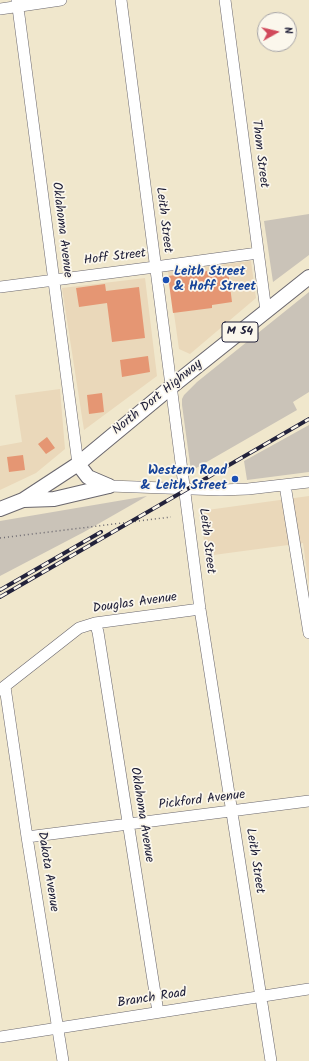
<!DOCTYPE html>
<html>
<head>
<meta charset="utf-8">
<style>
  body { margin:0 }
  #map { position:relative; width:309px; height:1061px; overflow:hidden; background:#f0e7cc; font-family:Kalam,sans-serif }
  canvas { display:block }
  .north { position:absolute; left:257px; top:12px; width:40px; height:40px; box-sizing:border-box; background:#fbf7ec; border:1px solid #a4a2a5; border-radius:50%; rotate:82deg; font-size:11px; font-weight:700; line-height:16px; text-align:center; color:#22223b }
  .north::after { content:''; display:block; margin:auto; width:14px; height:18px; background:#d1495b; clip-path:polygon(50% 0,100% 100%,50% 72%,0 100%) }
</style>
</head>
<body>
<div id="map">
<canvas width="309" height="1061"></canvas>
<div class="north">N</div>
</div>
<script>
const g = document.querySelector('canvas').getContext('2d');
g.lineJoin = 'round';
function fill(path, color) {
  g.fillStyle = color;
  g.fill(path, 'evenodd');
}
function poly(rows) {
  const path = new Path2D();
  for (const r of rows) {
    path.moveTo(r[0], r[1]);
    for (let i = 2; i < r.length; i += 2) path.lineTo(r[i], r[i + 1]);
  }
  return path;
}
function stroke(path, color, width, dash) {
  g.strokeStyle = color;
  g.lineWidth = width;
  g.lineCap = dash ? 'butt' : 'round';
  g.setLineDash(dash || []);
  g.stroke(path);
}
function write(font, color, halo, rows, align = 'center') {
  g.font = font + ' Kalam,sans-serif';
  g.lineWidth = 3.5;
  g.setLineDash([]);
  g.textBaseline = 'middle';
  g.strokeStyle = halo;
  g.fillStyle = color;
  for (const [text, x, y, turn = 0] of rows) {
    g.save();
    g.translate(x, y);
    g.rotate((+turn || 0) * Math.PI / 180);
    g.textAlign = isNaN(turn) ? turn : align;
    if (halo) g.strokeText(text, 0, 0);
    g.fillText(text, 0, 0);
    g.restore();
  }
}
fill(poly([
  [251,261,256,298,190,354,179,349,168,271],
  [145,278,157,376,84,430,62,288],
  [60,389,65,449,36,473,0,490,0,446,22,442,15,395],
  [309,496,309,586,303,543,206,556,200,511]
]), '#ead8ba');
fill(poly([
  [309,214,309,255,273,282,264,221],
  [309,292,309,392,293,402,297,410,191,471,182,405,182,399,184,395,197,382],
  [309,425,309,472,247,480,244,461],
  [147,496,84,532,0,576,0,521]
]), '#cac3b8');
fill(poly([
  [207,271,208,274,228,271,232,302,212,305,212,308,173,313,168,276],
  [105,284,106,291,139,287,145,338,112,342,107,303,79,307,76,288],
  [148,356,150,372,122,377,120,360],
  [102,393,104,412,89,414,87,395],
  [47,437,55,448,46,454,38,444],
  [23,455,25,470,9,472,7,457]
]), '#e59673');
const minor = poly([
  [17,0,78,464],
  [121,0,200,609,271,1061],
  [225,0,266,311],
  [0,9,61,0],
  [0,287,155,267,258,253],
  [285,485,309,633],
  [109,486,221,490,248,489,309,482],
  [95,623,98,632,158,1012],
  [5,687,27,837,63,1061],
  [0,690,79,628,95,623,200,609],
  [27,837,309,801],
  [0,1037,309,989]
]);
const major = poly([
  [78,464,88,477,109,486],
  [24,500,54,499,109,486],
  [0,509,23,500,78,464,171,387,309,277]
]);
stroke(minor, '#6a676e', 12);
stroke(major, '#6a676e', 16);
stroke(poly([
  [0,538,171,517]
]), '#6a676e', 1.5, [1, 3]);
stroke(minor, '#fff', 11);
stroke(major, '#fff', 14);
const rail = poly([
  [0,590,101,532],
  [0,597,309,419]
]);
stroke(rail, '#22223b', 4);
stroke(rail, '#fbf7ec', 2.5, [8]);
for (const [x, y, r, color] of [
  [166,280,4,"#1a4fb4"],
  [235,479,4,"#1a4fb4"]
]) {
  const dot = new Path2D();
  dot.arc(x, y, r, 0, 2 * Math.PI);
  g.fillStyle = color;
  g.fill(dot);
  stroke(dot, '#fbf7ec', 1.5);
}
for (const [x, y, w] of [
  [240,332,36]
]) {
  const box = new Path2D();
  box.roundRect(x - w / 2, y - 10, w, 20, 3);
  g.fillStyle = '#fbf7ec';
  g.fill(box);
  stroke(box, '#22223b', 1);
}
write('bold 12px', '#22223b', null, [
  ["M 54",240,332]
]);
write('13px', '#22223b', '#fbf7ec', [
  ["Thom Street",259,154,83],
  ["Leith Street",163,220,83],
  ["Oklahoma Avenue",61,230,83],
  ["Hoff Street",115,258,-7],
  ["North Dort Highway",158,398,-39],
  ["Leith Street",206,541,83],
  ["Douglas Avenue",135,604,-8],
  ["Pickford Avenue",202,801,-7],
  ["Oklahoma Avenue",141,815,81],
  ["Leith Street",254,861,81],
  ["Dakota Avenue",47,872,81],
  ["Branch Road",152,999,-9]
]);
write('bold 13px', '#164399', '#fbf7ec', [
  ["Leith Street",174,273],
  ["& Hoff Street",174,288],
  ["Western Road",227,472,"right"],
  ["& Leith Street",227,487,"right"]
], 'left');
</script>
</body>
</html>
